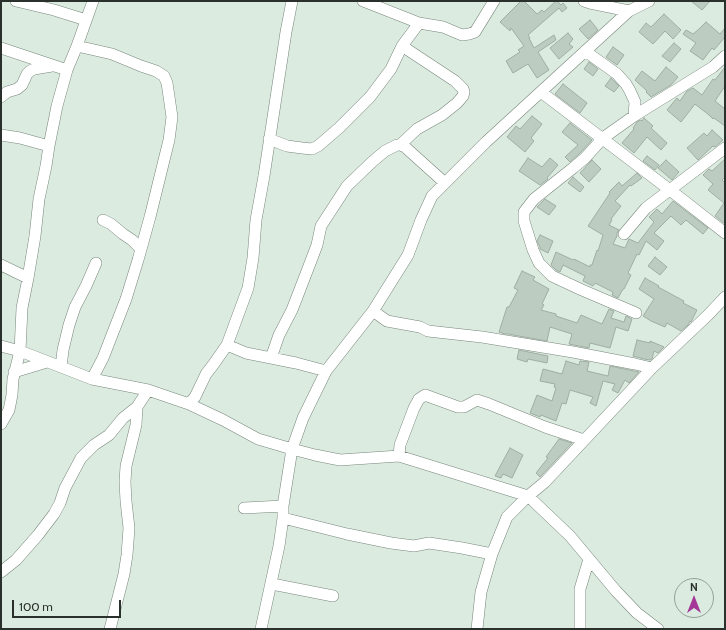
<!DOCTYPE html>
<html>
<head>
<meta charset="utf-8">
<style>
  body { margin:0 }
  #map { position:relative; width:726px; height:630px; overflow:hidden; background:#dbebdf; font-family:Cabin,sans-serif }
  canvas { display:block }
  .frame { position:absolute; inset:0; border:2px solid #2a302c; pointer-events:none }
  .north { position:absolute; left:674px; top:578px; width:40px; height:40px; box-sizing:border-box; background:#dbebdf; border:1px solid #94a097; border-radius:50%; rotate:0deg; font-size:11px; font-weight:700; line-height:16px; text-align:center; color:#2a302c }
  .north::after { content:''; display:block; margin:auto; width:14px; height:18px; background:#a43797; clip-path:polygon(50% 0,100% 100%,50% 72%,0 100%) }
  .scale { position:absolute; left:12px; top:600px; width:109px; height:18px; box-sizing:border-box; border:2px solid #2a302c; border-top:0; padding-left:5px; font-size:12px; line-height:14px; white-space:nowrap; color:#2a302c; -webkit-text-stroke:3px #dbebdf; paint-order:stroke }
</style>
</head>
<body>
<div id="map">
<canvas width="726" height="630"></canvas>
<div class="frame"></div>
<div class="north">N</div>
<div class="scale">100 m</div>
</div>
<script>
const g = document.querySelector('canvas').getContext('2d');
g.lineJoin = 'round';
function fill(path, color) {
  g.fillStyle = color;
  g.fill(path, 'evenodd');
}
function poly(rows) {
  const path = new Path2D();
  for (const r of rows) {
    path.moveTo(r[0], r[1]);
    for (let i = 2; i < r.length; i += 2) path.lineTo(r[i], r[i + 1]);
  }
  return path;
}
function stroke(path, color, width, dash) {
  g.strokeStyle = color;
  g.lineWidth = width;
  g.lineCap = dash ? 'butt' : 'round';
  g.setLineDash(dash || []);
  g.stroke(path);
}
const building = poly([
  [521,1,524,1,537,14,542,10,544,12,556,1,557,1,561,5,563,3,567,8,562,12,559,8,528,35,530,38,529,38,534,48,554,35,556,40,538,52,549,70,537,78,528,64,513,73,506,61,520,52,518,50,524,46,511,28,510,31,500,22,521,1],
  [691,1,710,1,702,10,691,1],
  [664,14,681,30,673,39,665,31,653,44,639,32,646,23,651,27,664,14],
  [590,20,598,30,588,39,579,29,590,20],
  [706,22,720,34,725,28,725,37,714,50,712,48,703,60,690,51,696,43,683,34,686,30,693,34,699,29,706,22],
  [568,33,573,39,569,44,573,47,559,59,550,48,568,33],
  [674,43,681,49,670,62,662,56,674,43],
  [613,47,624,55,617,65,606,57,613,47],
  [589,62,598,69,593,76,584,69,589,62],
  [666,67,678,77,671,85,651,97,646,92,647,91,635,80,642,71,655,81,666,67],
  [725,67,725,86,715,101,725,109,725,126,714,118,713,119,709,115,695,104,681,122,667,110,677,98,680,101,687,91,693,88,702,95,713,79,715,80,725,67],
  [611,78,619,86,614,92,605,86,611,78],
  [563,84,587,103,580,113,555,94,563,84],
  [532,116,542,124,531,138,534,141,525,152,507,137,516,126,520,129,532,116],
  [644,118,653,126,651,128,667,143,661,150,647,137,634,153,622,143,634,129,633,128,638,121,641,120,642,121,644,118],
  [570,123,592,140,580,153,570,162,565,157,578,145,562,132,570,123],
  [712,130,723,140,715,147,713,146,698,160,687,148,704,133,707,136,712,130],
  [647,156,659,165,655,170,643,161,647,156],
  [528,158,542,167,550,158,558,165,547,178,548,179,540,185,519,171,528,158],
  [725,159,725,177,722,180,725,183,725,224,715,216,724,203,708,190,713,184,703,175,709,169,712,171,725,159],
  [592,160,601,169,589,182,580,173,592,160],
  [666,160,679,172,672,180,658,168,666,160],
  [637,173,642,178,631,186,630,185,615,201,621,206,611,219,612,220,609,225,619,230,617,233,617,236,613,244,625,248,629,239,638,243,654,222,649,217,657,209,662,214,673,201,708,228,703,234,686,220,681,225,671,216,654,233,664,241,657,250,646,241,639,255,637,254,628,273,631,275,624,289,623,289,618,298,612,295,613,292,595,283,593,286,583,281,585,276,563,265,560,272,556,270,551,265,556,252,573,260,574,259,590,267,590,265,592,265,597,250,598,251,603,235,588,226,610,193,609,192,619,182,622,186,637,173],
  [573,177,584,187,580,192,568,183,573,177],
  [545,199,556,206,549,215,537,207,545,199],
  [540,235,553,241,548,253,540,249,540,247,537,241,540,235],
  [655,257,667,267,660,275,648,266,655,257],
  [522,271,535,277,533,280,549,289,542,304,544,305,541,310,556,314,556,316,577,323,581,315,602,324,609,309,614,311,611,318,624,322,626,316,632,319,628,331,616,327,610,348,590,343,589,348,569,344,572,334,550,327,547,341,513,335,509,334,505,334,499,332,507,307,509,307,518,290,514,288,522,271],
  [645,278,659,286,658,287,684,301,683,303,697,310,691,322,690,321,688,325,681,331,667,323,665,327,651,321,643,316,654,299,639,289,645,278],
  [637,340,650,343,650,341,664,347,658,353,654,351,652,359,650,360,644,359,633,356,637,340],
  [519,350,548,356,547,363,528,359,527,362,517,359,519,350],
  [566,361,579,365,580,361,589,362,587,371,608,376,610,366,639,372,629,383,625,380,618,393,612,390,615,384,603,381,596,406,590,403,593,397,570,390,566,404,562,403,556,421,541,415,540,417,530,413,537,395,552,401,556,388,554,387,555,384,540,381,543,369,562,374,566,361],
  [559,439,572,443,540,477,536,473,548,458,546,457,559,439],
  [510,448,523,455,512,478,503,474,501,478,495,476,510,448]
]);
fill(building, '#bdccc1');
stroke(building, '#9fada2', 1);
const minor = poly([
  [16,1,54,10,86,20],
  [363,1,419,23,443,27,462,35,469,34,475,32,494,1],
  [584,1,590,3,629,11],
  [77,46,112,54,141,66,156,71,164,76,167,83,172,117,169,140,150,217,138,260,126,299,103,358,92,379],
  [1,48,67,70],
  [585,51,617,74,626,84,630,91,635,102,634,116],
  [541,92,683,200,725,233],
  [1,97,7,92,17,89,22,85,27,74,30,71,34,69,52,66],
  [1,135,20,138,49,146],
  [269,139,287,146,302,148,312,149,318,146,339,128,370,97,391,69,402,46,419,23],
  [400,145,417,129,442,115,457,103,463,96,464,92,463,89,455,81,402,46],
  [103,220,111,224,123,234,132,240,141,249],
  [624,234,646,208,725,148],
  [1,265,28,278],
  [373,311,387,321,420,327,428,331,482,337,573,352,635,364,652,368],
  [636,313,582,290,552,276,539,263,533,250,524,221,524,212,534,199,573,168,585,158,603,138,634,116,713,67,725,56],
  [227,345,246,353,296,363,326,371],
  [1,346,20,351,92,379,148,390,189,404,223,420,258,439,292,449,315,455,340,460,399,456,528,496,570,536,616,591,637,613,658,629],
  [271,358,279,335,292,310,309,266,317,245,321,226,347,186,372,162,385,151,397,145,400,145,405,147,445,183],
  [61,367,63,350,69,325,75,307,86,286,96,263],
  [14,372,47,362],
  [189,404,195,397,206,374,213,365,227,345,248,288,253,258,256,220,264,176,286,32,292,1],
  [1,424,9,410,12,395,13,379,20,351,22,308,28,278,35,236,39,199,46,166,49,146,57,106,67,70,77,46,93,1],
  [399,456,400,445,414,408,419,399,425,395,458,407,464,407,477,400,489,404,545,427,584,440],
  [244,508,283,506],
  [283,518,347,534,391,543,414,546,429,543,462,548,492,554],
  [1,572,16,560,38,535,54,514,60,503,65,488,81,458,94,445,109,435,123,418,137,407,148,390],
  [272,584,333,596],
  [110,629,124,574,127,555,129,528,126,501,125,482,126,466,136,425,137,407],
  [261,629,279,546,283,518,283,506,292,449,303,418,326,371,373,311,408,255,421,220,432,196,486,142,629,11,649,1],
  [477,629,481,592,492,554,507,517,528,496,545,482,652,368,708,315,725,297],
  [580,629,580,589,589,559]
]);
stroke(minor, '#78867c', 12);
stroke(minor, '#fff', 11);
</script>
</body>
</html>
